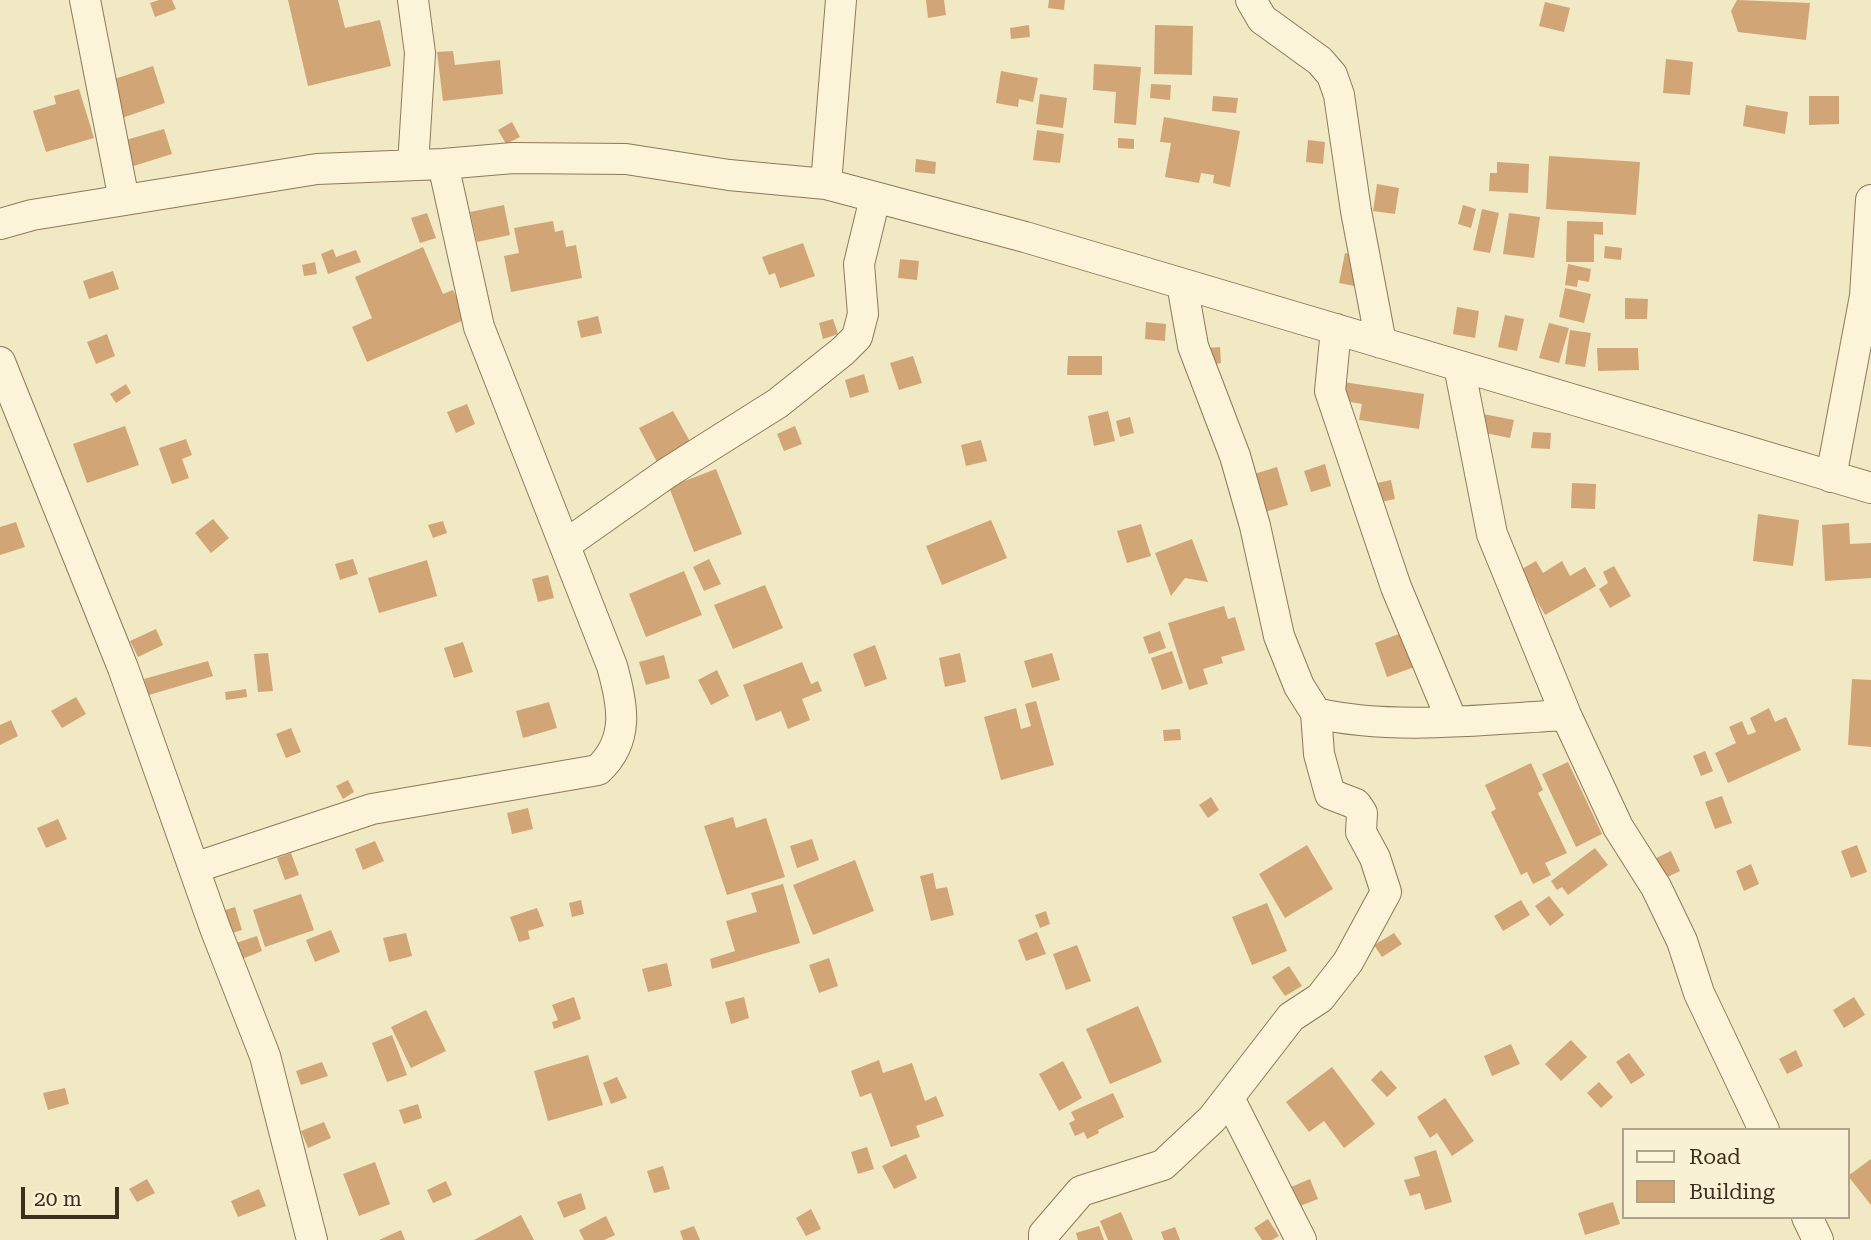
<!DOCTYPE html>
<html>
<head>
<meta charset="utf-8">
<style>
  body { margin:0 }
  #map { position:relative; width:1871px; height:1240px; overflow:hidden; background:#f1e8c4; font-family:"Roboto Serif",serif }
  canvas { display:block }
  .legend { position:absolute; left:1622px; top:1128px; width:228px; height:91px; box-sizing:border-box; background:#f8f1d4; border:2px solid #ada38b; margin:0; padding:9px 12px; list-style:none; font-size:21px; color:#3c2f1e }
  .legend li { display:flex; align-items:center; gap:14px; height:35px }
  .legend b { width:35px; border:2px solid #ada38b }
  .scale { position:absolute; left:21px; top:1187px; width:98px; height:32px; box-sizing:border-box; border:4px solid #3c2f1e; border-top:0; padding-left:9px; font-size:21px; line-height:24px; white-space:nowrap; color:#3c2f1e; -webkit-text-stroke:5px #f8f1d4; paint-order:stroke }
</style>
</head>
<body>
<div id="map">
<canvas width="1871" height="1240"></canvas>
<ul class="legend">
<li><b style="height:9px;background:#fbf4d8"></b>Road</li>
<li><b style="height:19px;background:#d2a577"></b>Building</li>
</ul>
<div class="scale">20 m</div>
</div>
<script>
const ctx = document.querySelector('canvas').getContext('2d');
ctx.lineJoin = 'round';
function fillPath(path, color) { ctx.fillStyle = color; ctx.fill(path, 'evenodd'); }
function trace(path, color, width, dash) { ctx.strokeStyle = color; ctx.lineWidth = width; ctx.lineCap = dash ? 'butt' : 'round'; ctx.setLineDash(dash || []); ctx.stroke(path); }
const building = new Path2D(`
  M159 0H172L176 9 155 17 150 3Z
  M288 0H338L345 28 380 20 391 66 308 86Z
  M926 0H944L946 15 928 18Z
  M1049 0H1065L1064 10 1048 8Z
  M1737 0 1810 3 1806 40 1738 32 1731 11Z
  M1545 2 1570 8 1564 32 1539 26Z
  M1029 25 1030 37 1011 39 1010 28Z
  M1155 25 1193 26 1192 75 1154 74Z
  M453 51 455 65 500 60 503 94 443 101 437 52Z
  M1666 59 1693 62 1690 95 1663 93Z
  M1094 64 1141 67 1136 125 1114 123 1116 92 1093 90Z
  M153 66 165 103 122 118 109 81Z
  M1001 71 1038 78 1033 102 1019 99 1018 107 996 103Z
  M1151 84 1171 85 1170 100 1150 98Z
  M79 89 94 138 46 152 33 111 56 104 54 96Z
  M1040 94 1067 98 1063 128 1036 124Z
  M1213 96 1238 98 1236 113 1212 111Z
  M1809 96H1839V124L1809 125Z
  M1746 105 1788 112 1785 134 1743 126Z
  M1164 117 1240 131 1230 187 1213 183 1214 175 1201 173 1199 183 1165 177 1171 143 1160 142Z
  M512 122 520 137 506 144 498 130Z
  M164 129 172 154 127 168 119 142Z
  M1037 130 1064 134 1060 163 1033 160Z
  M1118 138 1134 139V149L1118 148Z
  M1308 140 1325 142 1323 164 1306 162Z
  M1549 156 1640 162 1636 215 1546 209Z
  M916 159 936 162 935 174 915 172Z
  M1497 162 1529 164 1528 193 1489 191 1490 173H1497Z
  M1377 184 1399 188 1395 214 1373 211Z
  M504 205 510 235 477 242 470 212Z
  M1463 205 1476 209 1471 228 1458 224Z
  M1482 209 1499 213 1490 253 1473 250Z
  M427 213 436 238 420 243 411 218Z
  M1509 213 1540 217 1534 258 1503 254Z
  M553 221 555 232 563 230 566 247 576 245 582 278 511 292 504 256 519 253 514 228Z
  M1567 221 1603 222V235L1594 234V262H1566Z
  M803 243 815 276 780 288 775 273 769 275 762 257Z
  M1605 246 1622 248 1621 260 1604 258Z
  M423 247 443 294 453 290 466 319 367 362 352 327 372 318 355 277Z
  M333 249 336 257 356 250 361 262 328 274 321 254Z
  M1345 253 1360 256 1354 286 1339 283Z
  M900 259 919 261 917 280 898 278Z
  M315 262 317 274 304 276 302 265Z
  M1568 264 1591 269 1589 282 1578 280 1577 287 1565 285Z
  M113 271 119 289 89 299 83 281Z
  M1565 288 1591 294 1584 323 1559 317Z
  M1625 298 1648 299 1647 319H1625Z
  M1457 307 1479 311 1475 338 1453 334Z
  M1505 315 1524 319 1517 351 1498 347Z
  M598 316 602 333 581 338 577 321Z
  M833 319 838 334 823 339 819 323Z
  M1146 322 1166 324 1165 341 1145 339Z
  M1549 323 1569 328 1559 363 1539 358Z
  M1570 330 1591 333 1585 367 1565 364Z
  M107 334 115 356 96 364 87 342Z
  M1220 347 1221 363 1210 365 1208 348Z
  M1597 348H1638L1639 370 1598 371Z
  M913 356 922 383 899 390 890 363Z
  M1068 356H1102V375H1067Z
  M864 374 869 392 850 398 845 380Z
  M1343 382 1424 394 1419 429 1359 420 1362 404 1340 400Z
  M126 384 131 393 116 403 110 394Z
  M467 404 475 424 456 433 447 412Z
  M673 411 693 447 658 464 639 428Z
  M1108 411 1115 441 1094 446 1088 416Z
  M1483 414 1514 420 1510 438 1480 432Z
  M1130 417 1134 433 1120 437 1116 421Z
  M125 426 139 465 87 483 73 444Z
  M795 426 802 444 784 451 777 434Z
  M1533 432 1551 433 1550 449 1531 448Z
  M186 439 192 455 182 459 189 478 172 484 159 448Z
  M981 440 987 461 966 466 961 445Z
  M1325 464 1331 486 1311 492 1304 471Z
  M1277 467 1288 505 1265 512 1254 474Z
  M716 469 742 534 694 552 669 487Z
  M1391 480 1395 499 1372 504 1368 485Z
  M1572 483 1596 484 1595 509 1571 508Z
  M1758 514 1799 520 1793 566 1753 561Z
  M213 519 229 538 211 553 195 533Z
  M991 520 1007 558 942 585 926 546Z
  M443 521 447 533 433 538 428 525Z
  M16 522 25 547 0 555V527Z
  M1849 523 1850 544 1871 543V578L1825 581 1822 525Z
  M1141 524 1151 556 1127 563 1117 531Z
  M1192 539 1208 582 1185 578 1171 596 1155 553Z
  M353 559 358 574 340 580 335 564Z
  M709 559 721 584 704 591 693 567Z
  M427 560 437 596 379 613 368 578Z
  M1536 561 1543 573 1562 561 1570 576 1585 567 1596 586 1545 615 1520 570Z
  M1614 566 1631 596 1610 608 1599 589 1608 583 1603 572Z
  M684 571 702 615 646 637 629 594Z
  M548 575 554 598 538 602 532 579Z
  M765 585 783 628 733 649 714 605Z
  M1224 606 1228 619 1235 617 1245 650 1221 657 1223 663 1203 669 1208 684 1189 690 1168 623Z
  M156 629 163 645 138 657 130 641Z
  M1160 631 1166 648 1149 654 1143 637Z
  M1404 632 1417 666 1387 677 1375 643Z
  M463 642 473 672 454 678 444 648Z
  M875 645 887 679 865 687 853 654Z
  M1172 651 1183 683 1162 690 1151 658Z
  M268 653 273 691 258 692 254 654Z
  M960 653 966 682 945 687 939 658Z
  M1052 653 1060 680 1032 688 1024 661Z
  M664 655 670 678 646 685 639 662Z
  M208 661 213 676 149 695 144 679Z
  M802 662 811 684 818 681 822 691 802 699 810 720 788 729 781 711 756 721 743 685Z
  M717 670 729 696 711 705 698 680Z
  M1852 679 1871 680V747L1848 745Z
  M246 689 247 697 226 700 225 692Z
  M76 697 86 714 62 728 51 711Z
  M1036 701 1054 765 1001 780 984 717 1016 708 1021 729 1031 726 1025 704Z
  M549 702 557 728 523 738 516 711Z
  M1769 708 1775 722 1786 717 1801 750 1728 783 1715 753 1736 743 1729 727 1742 721 1748 735 1756 732 1750 718Z
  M11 720 18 736 0 745V725Z
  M291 728 301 752 286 758 276 734Z
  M1180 729 1181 740 1164 741 1163 730Z
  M1705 751 1713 771 1701 776 1693 756Z
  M1568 762 1602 834 1576 847 1542 774Z
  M1531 763 1543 790 1538 793 1567 853 1545 863 1551 875 1533 884 1527 872 1521 875 1491 812 1496 809 1485 785Z
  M348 780 354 792 343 799 336 786Z
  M1722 796 1732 823 1715 829 1705 802Z
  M1211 797 1219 810 1208 818 1199 805Z
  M528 808 533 829 512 834 507 813Z
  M733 817 736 828 766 818 785 877 727 895 704 826Z
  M58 819 67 839 46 848 37 828Z
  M812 839 819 860 797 868 790 846Z
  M375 841 384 861 363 870 355 849Z
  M1307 845 1333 889 1285 918 1259 874Z
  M1857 845 1867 872 1851 878 1841 851Z
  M1595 848 1608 865 1568 895 1562 887 1557 890 1551 881Z
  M1671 851 1680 871 1661 880 1652 860Z
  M291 853 299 875 285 880 277 858Z
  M855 860 874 911 813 935 793 885Z
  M1751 864 1759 884 1744 891 1736 871Z
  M933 873 936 889 947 887 954 915 931 921 920 876Z
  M783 884 800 943 712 969 710 959 735 951 726 921 757 912 751 893Z
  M301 894 314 930 265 947 253 910Z
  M1549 896 1564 915 1550 926 1535 906Z
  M581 900 584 914 572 917 569 903Z
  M1521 900 1530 915 1503 931 1494 916Z
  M1267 903 1287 951 1252 965 1232 917Z
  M235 907 242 930 226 935 219 912Z
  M537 908 544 926 528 931 530 939 519 942 510 917Z
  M1046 911 1050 924 1040 928 1035 915Z
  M331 930 340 952 315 962 306 940Z
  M1037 932 1046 954 1026 961 1018 940Z
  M406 933 412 956 389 962 383 938Z
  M1394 933 1402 944 1382 957 1374 945Z
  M257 936 262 951 242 959 236 943Z
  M1077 945 1091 981 1066 990 1053 954Z
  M829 958 838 986 819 993 809 965Z
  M667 963 672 986 648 992 642 969Z
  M1289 966 1302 986 1285 996 1272 977Z
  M574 997 581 1019 554 1029 552 1022 558 1020 552 1005Z
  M744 997 749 1018 731 1024 725 1002Z
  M1854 997 1865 1015 1844 1028 1833 1010Z
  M1138 1006 1162 1062 1110 1084 1086 1029Z
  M426 1010 446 1051 411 1068 391 1027Z
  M392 1035 407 1075 387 1082 372 1043Z
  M1571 1040 1587 1057 1561 1081 1545 1064Z
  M1511 1044 1520 1064 1492 1076 1484 1056Z
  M1796 1050 1803 1066 1787 1074 1779 1059Z
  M1629 1053 1645 1075 1631 1084 1616 1062Z
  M588 1055 603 1105 548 1121 534 1071Z
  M879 1060 883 1073 912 1063 925 1101 936 1096 944 1116 916 1126 920 1137 891 1147 871 1093 860 1097 851 1071Z
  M1063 1061 1082 1098 1059 1111 1039 1074Z
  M322 1062 328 1076 301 1085 296 1071Z
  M1332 1067 1375 1124 1344 1148 1324 1121 1309 1132 1286 1102Z
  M1381 1070 1397 1088 1387 1097 1371 1080Z
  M617 1077 627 1098 611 1104 603 1083Z
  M1599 1082 1613 1097 1601 1108 1587 1093Z
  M65 1088 69 1104 48 1110 43 1093Z
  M1113 1093 1124 1117 1098 1130 1099 1133 1087 1139 1084 1132 1075 1136 1069 1123 1075 1120 1071 1112Z
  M1445 1098 1474 1141 1452 1156 1437 1133 1430 1138 1417 1117Z
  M418 1104 422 1118 404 1124 399 1110Z
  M324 1122 331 1138 308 1148 301 1131Z
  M867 1147 874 1169 858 1174 851 1152Z
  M1436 1150 1452 1202 1425 1210 1420 1193 1410 1196 1404 1180 1420 1176 1414 1157Z
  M906 1154 917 1178 894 1189 882 1166Z
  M1871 1159V1205L1848 1176Z
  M375 1162 390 1204 359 1216 343 1174Z
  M663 1166 670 1189 654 1193 647 1171Z
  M147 1179 155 1193 137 1202 129 1189Z
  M1310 1179 1318 1199 1300 1206 1291 1187Z
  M446 1181 452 1195 433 1203 427 1190Z
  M259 1189 266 1206 238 1217 231 1201Z
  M581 1193 586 1209 564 1218 557 1202Z
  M1613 1202 1620 1224 1585 1235 1578 1213Z
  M811 1209 821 1229 806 1236 796 1218Z
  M1121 1212 1133 1240H1108L1100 1221Z
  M521 1215 534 1240H474Z
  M606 1216 615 1235 604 1240H584L579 1230Z
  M1268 1219 1279 1236 1272 1240H1262L1254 1228Z
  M694 1226 700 1240H683L680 1231Z
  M1099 1226 1104 1240H1078L1076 1233Z
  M1175 1227 1180 1240H1164L1161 1232Z
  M401 1230 405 1240H379Z`);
const street = new Path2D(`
  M85 0 124 200
  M1251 0 1262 19 1320 61 1332 75 1339 95 1356 211 1381 343
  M413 165 420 53 413 0
  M826 184 841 0
  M0 224 32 215 317 169 443 164 513 158 626 159 729 175 826 184 1025 237 1871 488
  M1336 329 1330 391 1396 587 1452 721
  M0 362 123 668 215 928 265 1056 312 1240
  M1459 366 1492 534 1566 715 1618 827 1656 887 1682 941 1699 993 1764 1130
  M1831 477 1865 296 1871 200
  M565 545 667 473 778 403 843 351 857 337 863 314 859 264 875 198
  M1316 713C1391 731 1489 719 1566 715
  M194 868 372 809 598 770C630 740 623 705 612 666L479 327 443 164
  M1229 1098 1301 1240
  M1807 1217 1818 1240
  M1044 1240V1234L1081 1191 1163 1165 1212 1119 1291 1017 1320 998 1348 962 1386 892 1375 858 1361 832 1362 813 1356 804 1330 794 1319 754 1316 713 1299 686 1279 636 1255 526 1235 456 1193 346 1182 284`);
fillPath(building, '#d2a577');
trace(street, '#8e7959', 32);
trace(street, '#fbf4d8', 30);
</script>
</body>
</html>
